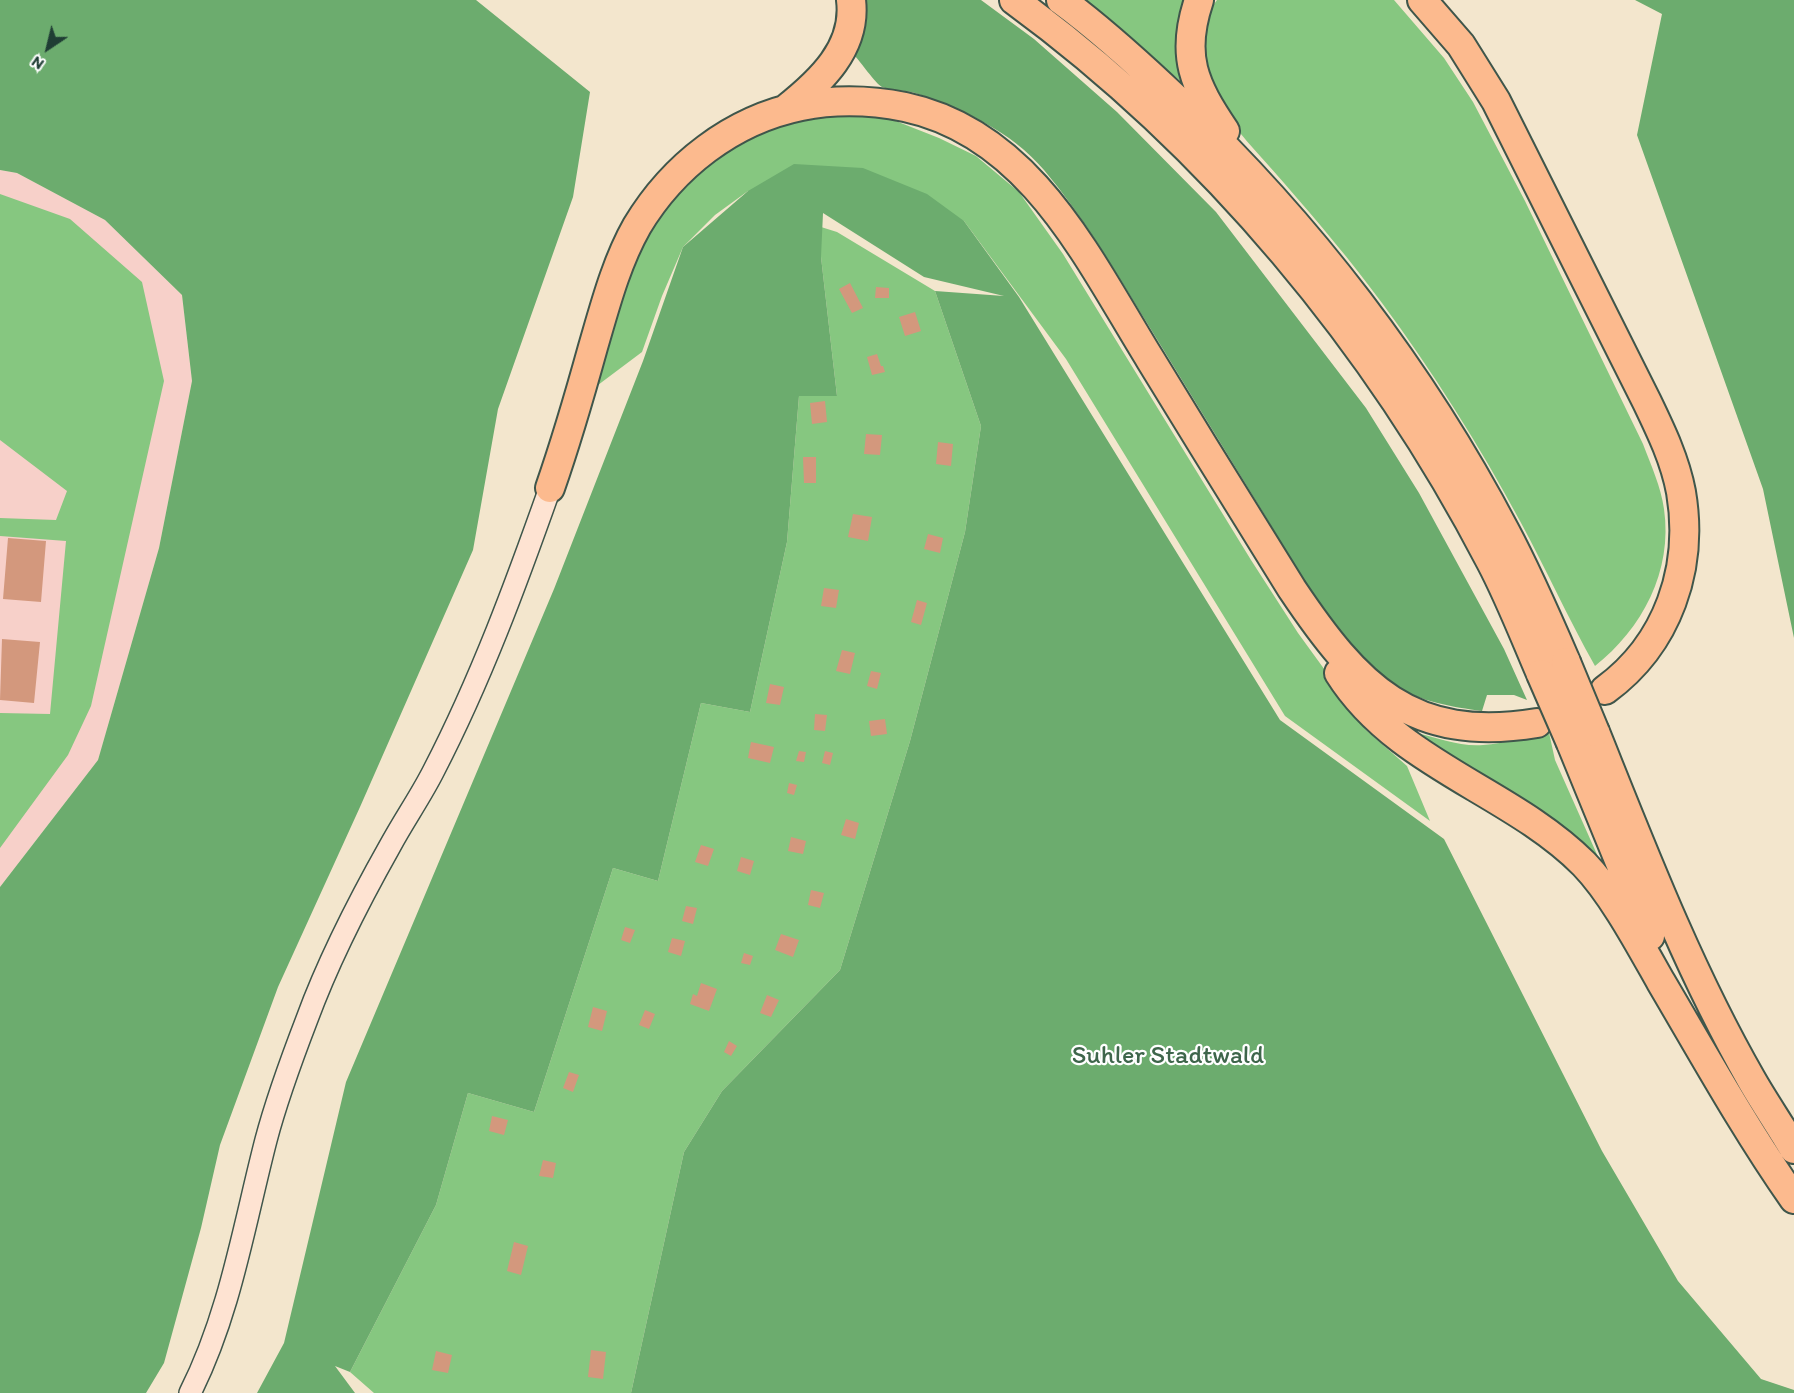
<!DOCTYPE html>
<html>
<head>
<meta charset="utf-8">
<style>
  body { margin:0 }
  #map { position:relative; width:1794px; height:1393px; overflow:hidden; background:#f3e6cd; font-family:Itim,sans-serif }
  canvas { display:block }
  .north { position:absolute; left:18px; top:18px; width:60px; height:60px; -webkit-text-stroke:4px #fff; paint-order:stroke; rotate:215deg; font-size:16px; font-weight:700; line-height:24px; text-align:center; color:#1f3d34 }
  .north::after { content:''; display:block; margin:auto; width:21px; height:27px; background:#1f3d34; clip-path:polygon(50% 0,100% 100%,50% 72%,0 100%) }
</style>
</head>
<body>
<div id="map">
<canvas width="1794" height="1393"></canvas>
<div class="north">N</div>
</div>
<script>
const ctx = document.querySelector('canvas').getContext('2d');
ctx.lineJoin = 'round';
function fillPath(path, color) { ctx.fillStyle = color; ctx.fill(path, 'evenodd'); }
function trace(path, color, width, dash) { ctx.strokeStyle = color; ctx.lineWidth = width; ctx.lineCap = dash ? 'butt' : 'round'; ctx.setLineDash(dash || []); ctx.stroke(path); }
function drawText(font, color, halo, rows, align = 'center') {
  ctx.font = font + ' Itim,sans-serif'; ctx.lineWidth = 4.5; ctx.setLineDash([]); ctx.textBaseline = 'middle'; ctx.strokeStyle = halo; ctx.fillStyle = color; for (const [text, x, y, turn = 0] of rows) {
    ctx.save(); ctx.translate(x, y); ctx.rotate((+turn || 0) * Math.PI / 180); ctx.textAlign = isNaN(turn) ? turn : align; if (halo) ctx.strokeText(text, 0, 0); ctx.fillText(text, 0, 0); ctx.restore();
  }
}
const built = new Path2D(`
  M0 170 17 173 105 220 182 295 192 381 159 548 98 760 0 887Z`);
const green = new Path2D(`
  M1086 0H1194L1192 91Z
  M1217 0H1394L1444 58 1473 102 1525 201 1643 444C1651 465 1661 487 1664 509 1673 571 1642 629 1595 666 1568 618 1546 569 1520 521 1479 445 1433 372 1382 303 1351 261 1318 222 1284 183 1260 155 1232 128 1214 95 1199 69 1198 24 1217 0Z
  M841 113 878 114 939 138 976 156 1019 192 1063 254 1251 560 1298 633 1343 695 1366 730 1407 766 1430 821 1285 716 1066 359 964 221 748 191 715 215 683 247 662 296 642 352 598 385 623 275 649 224 695 173 749 137 793 120Z
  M0 194 70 219 142 282 164 381 91 706 68 755 0 848V713L50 714 66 541 0 536V518L56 520 67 491 0 440Z
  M821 227 837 232 935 291 981 426 965 532 910 741 840 970 722 1091 684 1152 631 1393H374L350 1372 436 1205 468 1093 534 1112 613 868 658 881 701 703 750 712 787 542 799 396H837L821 257Z
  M1548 728 1555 760 1603 868 1431 748 1417 733C1437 738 1461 747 1483 745 1505 744 1527 735 1548 728Z`);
const forest = new Path2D(`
  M0 0H476L590 92 573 197 498 409 473 550 360 807 278 987 220 1145 201 1228 164 1363 146 1393H0V887L98 760 159 548 192 381 182 295 105 220 17 173 0 170Z
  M865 0H981L1034 39 1117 112 1216 212 1366 408 1419 493 1504 649 1527 700 1514 695H1487L1482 711C1453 707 1421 702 1396 686 1337 647 1300 573 1264 514 1225 450 1186 387 1147 323 1115 271 1084 217 1044 170 1011 131 962 109 915 93 905 90 892 91 882 87 875 83 861 62 854 55L862 38Z
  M1635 0H1794V638L1763 489 1637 135 1662 14Z
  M794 164 863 168 927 194 964 221 1019 297 1280 720 1444 839 1602 1151 1678 1281 1761 1379 1794 1390V1393H631L684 1152 722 1091 840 970 910 741 965 532 981 426 935 291 1004 296 924 277 823 213 821 257 837 396H799L787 542 750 712 701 703 658 881 613 868 534 1112 468 1093 436 1205 350 1372 335 1366 355 1393H257L284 1343 346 1082 554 589 643 361 683 247 748 191Z`);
const building = new Path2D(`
  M850 283 863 308 852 313 839 289Z
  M876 287 889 288V298H875Z
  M915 312 921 331 905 336 899 317Z
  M877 354 881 366H883L885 372 872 375 867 357Z
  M825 401 827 422 812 424 810 403Z
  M866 434 882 435 880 455 864 454Z
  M938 442 953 444 951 466 936 464Z
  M803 457H816V483H804Z
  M853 514 872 517 868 541 848 537Z
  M928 534 943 538 940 553 924 549Z
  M8 538 46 541 41 602 3 599Z
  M824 588 839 590 836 608 821 606Z
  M917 600 927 603 921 625 911 622Z
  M2 639 40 642 34 703 0 700Z
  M842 650 855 653 850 674 836 671Z
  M871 671 881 673 877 689 867 686Z
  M770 684 784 687 780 705 766 703Z
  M815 714 827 715 825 731 814 730Z
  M885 719 887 734 871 736 869 721Z
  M751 742 774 747 770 763 748 758Z
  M799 751 806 752 804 762 796 761Z
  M825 751 833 753 830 765 822 763Z
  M789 783 797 785 794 795 787 793Z
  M846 819 859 823 855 839 841 835Z
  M791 837 806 841 803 854 788 851Z
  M701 845 714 849 708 866 695 862Z
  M741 857 754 861 750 875 737 871Z
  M811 890 824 893 820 908 808 905Z
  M686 906 697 908 693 924 682 921Z
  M625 927 635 930 630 943 621 940Z
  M781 934 799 940 793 957 775 950Z
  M672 938 685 941 681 956 668 952Z
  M744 953 753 956 750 965 741 963Z
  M701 983 717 989 709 1011 690 1004 693 994 697 996Z
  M767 995 779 1000 771 1017 760 1013Z
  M593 1007 607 1011 602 1031 588 1027Z
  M645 1010 655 1014 649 1029 639 1025Z
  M729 1041 737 1046 731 1056 724 1052Z
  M569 1072 579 1075 573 1092 563 1088Z
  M492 1116 508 1120 504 1135 489 1131Z
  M543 1160 556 1163 553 1178 539 1176Z
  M514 1242 528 1246 521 1275 507 1271Z
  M591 1350 606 1352 603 1379 588 1377Z
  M436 1351 452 1355 448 1373 432 1370Z`);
const secondary = new Path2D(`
  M190 1393C230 1314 244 1225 266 1140 277 1098 292 1058 307 1019 329 959 359 901 390 846 404 820 421 796 434 770 481 679 516 584 550 488`);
const motorway = new Path2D(`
  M1014 0C1212 145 1378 344 1491 562 1510 598 1525 637 1541 674
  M1061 0C1102 30 1140 65 1177 100 1308 224 1421 371 1505 531 1528 574 1547 618 1566 662
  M1199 0C1180 56 1194 85 1225 131
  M1422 0 1461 45 1496 101 1647 402C1661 431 1675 460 1681 492 1694 568 1668 644 1605 690
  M786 109C820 82 857 48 851 0
  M550 488C566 442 580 394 593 347 605 306 616 263 637 226 673 166 732 120 801 106 836 99 870 100 905 107 1031 134 1088 259 1150 359 1197 436 1244 512 1292 589 1357 686 1411 744 1537 723
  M1339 673C1397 765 1510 790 1584 864 1613 894 1640 945 1661 982 1704 1055 1745 1129 1794 1199
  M1595 732C1642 849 1688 969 1751 1079 1764 1102 1780 1125 1794 1149
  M1571 743 1650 936`);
const motorwayBridge = new Path2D(`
  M1566 662 1595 732
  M1541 674 1571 743`);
const parkNames = [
  ["Suhler Stadtwald",1168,1056]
];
fillPath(built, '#f7d0c9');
fillPath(green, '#86c780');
fillPath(forest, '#6cac6e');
fillPath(building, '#d3987d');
trace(secondary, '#3f564b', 24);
trace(motorway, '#3f564b', 32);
trace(secondary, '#fee3d2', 21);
trace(motorway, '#fcba8e', 28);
trace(motorwayBridge, '#3f564b', 32, []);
trace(motorwayBridge, '#fcba8e', 28);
drawText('26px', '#3e664b', '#fff', parkNames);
</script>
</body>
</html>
